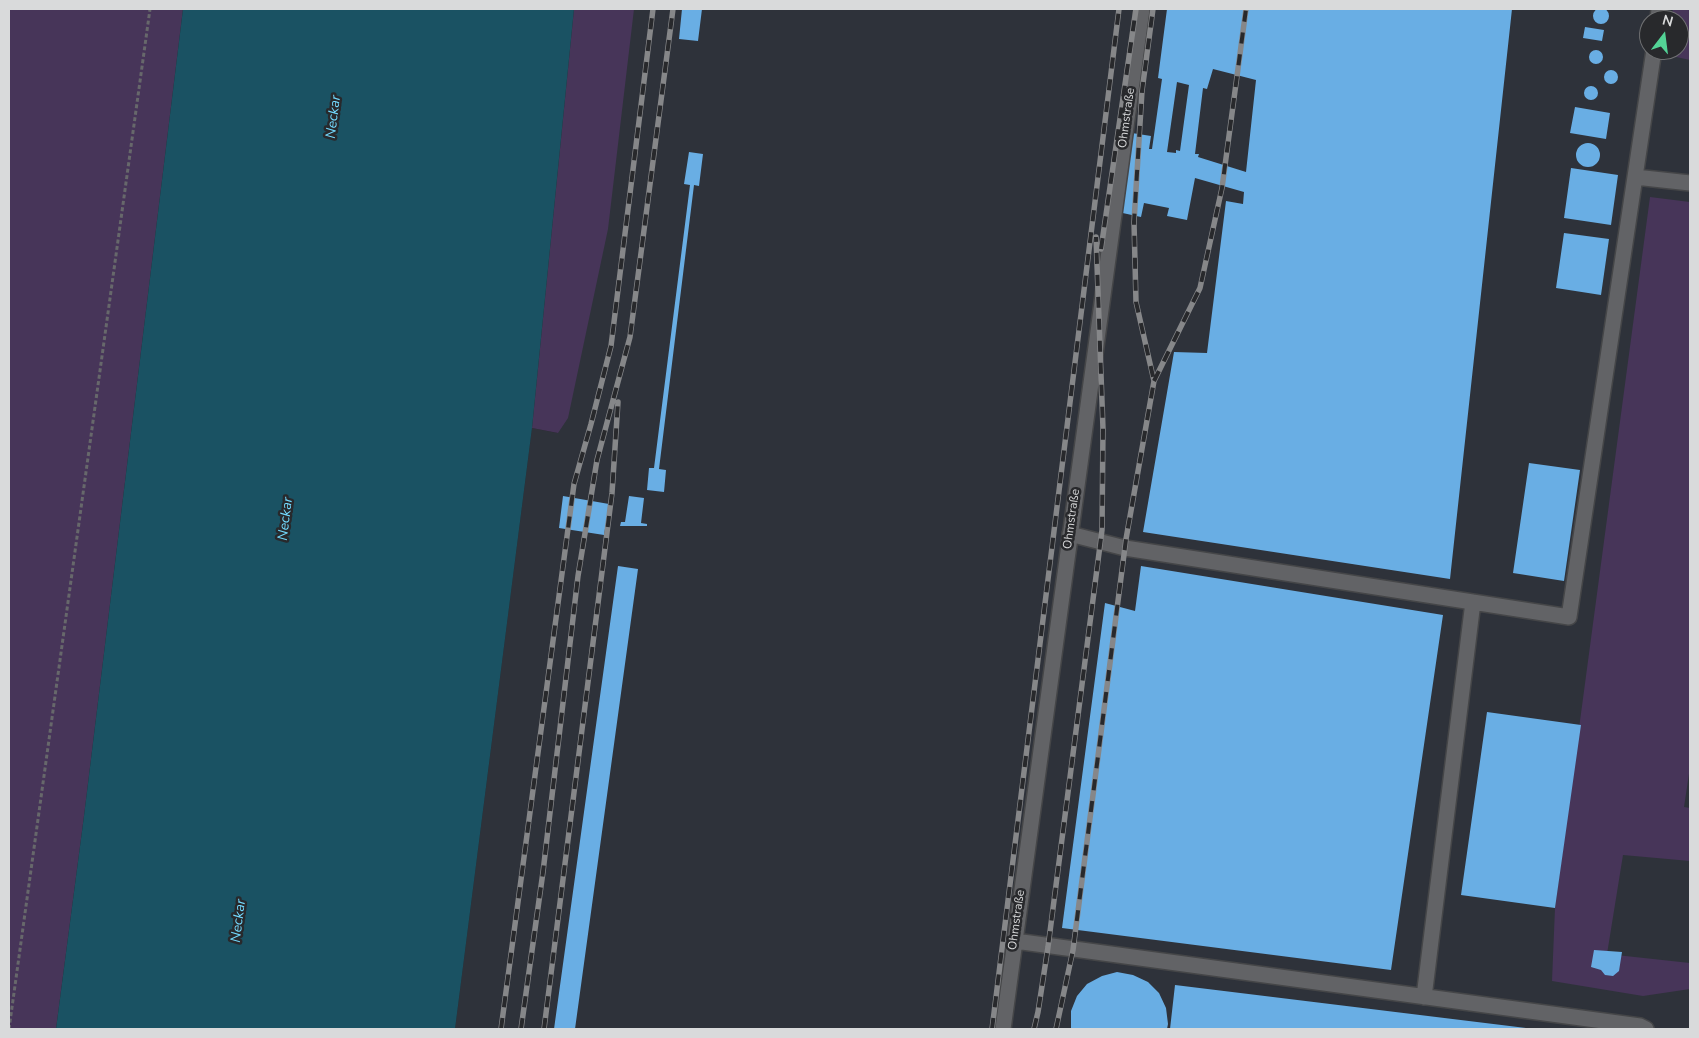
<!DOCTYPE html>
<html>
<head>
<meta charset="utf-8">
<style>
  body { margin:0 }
  #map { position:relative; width:1699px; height:1038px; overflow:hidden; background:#28292c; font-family:"Nunito Sans",sans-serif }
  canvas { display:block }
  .frame { position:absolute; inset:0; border:10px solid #d9dadb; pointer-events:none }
  .north { position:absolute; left:1639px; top:10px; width:50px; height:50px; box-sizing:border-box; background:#28292c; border:1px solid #6f7072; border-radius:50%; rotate:15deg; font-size:14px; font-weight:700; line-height:20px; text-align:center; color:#d9dadb }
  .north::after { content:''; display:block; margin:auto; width:18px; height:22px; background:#53d396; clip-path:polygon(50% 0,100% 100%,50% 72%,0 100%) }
</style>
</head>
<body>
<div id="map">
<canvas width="1699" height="1038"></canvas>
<div class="frame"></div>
<div class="north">N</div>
</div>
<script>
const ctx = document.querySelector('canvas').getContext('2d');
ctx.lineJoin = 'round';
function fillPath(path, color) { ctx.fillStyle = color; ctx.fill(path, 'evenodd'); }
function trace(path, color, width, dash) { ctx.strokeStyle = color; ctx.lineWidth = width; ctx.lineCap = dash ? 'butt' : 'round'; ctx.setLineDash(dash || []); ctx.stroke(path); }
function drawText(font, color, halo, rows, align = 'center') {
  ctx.font = font + ' "Nunito Sans",sans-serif'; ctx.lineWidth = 5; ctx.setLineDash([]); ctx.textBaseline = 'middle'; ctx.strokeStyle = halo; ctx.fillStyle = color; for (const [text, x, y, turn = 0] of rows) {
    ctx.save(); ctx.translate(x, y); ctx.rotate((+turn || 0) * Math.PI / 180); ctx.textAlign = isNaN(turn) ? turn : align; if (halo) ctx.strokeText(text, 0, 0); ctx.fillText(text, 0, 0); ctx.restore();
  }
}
const built = new Path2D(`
  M632 9H1690V1029H455L532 428 557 433ZM1649 20H1679V50H1649Z`);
const green = new Path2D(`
  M9 9H183L84 816 56 1029H9Z
  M574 9H634L608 229 568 418 558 433 532 428Z
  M1673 9H1690V60L1667 55 1668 50H1679V20H1671Z
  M1650 197 1690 202V767L1684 807 1690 808V861L1623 855 1607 954 1690 963V989L1643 996 1552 981 1555 908Z`);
const water = new Path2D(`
  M183 9H574L532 428 455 1029H56L84 816Z`);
const building = new Path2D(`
  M1593 16a8 8 0 1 1 16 0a8 8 0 1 1-16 0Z
  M682 9H702L698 41 679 39Z
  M1167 9H1512L1450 579 1143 532 1174 352 1207 353 1226 201 1243 204 1244 192 1195 178 1187 220 1167 216 1169 208 1144 203 1141 217 1118 212 1132 133 1151 136 1149 149H1152L1162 79 1158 78ZM1213 69 1256 80 1246 172 1198 157 1199 154H1195L1203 88 1207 89ZM1177 82 1189 85 1180 151 1176 150V153L1167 152Z
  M1585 27 1604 30 1602 41 1583 38Z
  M1589 57a7 7 0 1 1 14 0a7 7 0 1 1-14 0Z
  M1604 77a7 7 0 1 1 14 0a7 7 0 1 1-14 0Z
  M1584 93a7 7 0 1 1 14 0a7 7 0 1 1-14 0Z
  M1575 107 1610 113 1606 139 1570 133Z
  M1576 155a12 12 0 1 1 24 0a12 12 0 1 1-24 0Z
  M689 152 703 154 699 186 694 185 659 469 666 470 664 492 647 490 649 468H654L690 185 684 184Z
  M1571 168 1618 175 1611 225 1564 218Z
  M1564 233 1609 239 1601 295 1556 288Z
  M1529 463 1580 470 1564 581 1513 573Z
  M563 496 609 504 604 535 559 528Z
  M629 496 644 498 641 523 647 524V526H620L621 522H625Z
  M618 566 638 569 575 1029H554Z
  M1141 566 1443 615 1391 970 1062 928 1105 603 1135 611Z
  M1487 712 1581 725 1555 908 1461 895Z
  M1594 950 1622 952 1619 971 1613 976 1605 975 1601 970 1591 967Z
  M1117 972 1133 975 1148 982 1159 993 1166 1008 1168 1024 1167 1029H1071V1011L1077 996 1087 984 1102 976Z
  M1175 985 1526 1028V1029H1170Z`);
const path = new Path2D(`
  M9 1029 150 9`);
const minor = new Path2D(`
  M1658 20 1659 9
  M1635 177 1690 183
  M1070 534 1125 548 1569 617 1654 50
  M1015 941 1640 1026 1646 1029
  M1424 997 1473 602
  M1003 1029 1142 9`);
const rail = new Path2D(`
  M1101 249 1136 9
  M1154 381 1200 288 1222 188 1246 9
  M501 1029 574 484 591 424 611 346 653 9
  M521 1029 543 872 578 576 597 460 630 337 673 9
  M544 1029 612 493 618 402
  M992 1029 1119 9
  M1034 1029 1038 1012 1048 947 1102 530 1103 429 1096 237
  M1056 1029 1073 950 1126 539 1154 381 1136 302 1134 222 1142 91 1153 9`);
const streetNames = [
  ["Ohmstraße",1127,118,-82],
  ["Ohmstraße",1072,519,-82],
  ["Ohmstraße",1017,920,-82]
];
const waterNames = [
  ["Neckar",334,117,-83],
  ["Neckar",286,519,-83],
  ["Neckar",239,921,-83]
];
fillPath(built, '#2e323a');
fillPath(green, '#473559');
fillPath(water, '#1a5263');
fillPath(building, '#69aee4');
trace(minor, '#454648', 18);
trace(path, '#67686b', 3, [4, 2.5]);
trace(minor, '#626366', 15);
trace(rail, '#868789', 5.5);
trace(rail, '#28292c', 4, [11]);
drawText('12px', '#d9dadb', '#28292c', streetNames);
drawText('italic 14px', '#73dbff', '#28292c', waterNames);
</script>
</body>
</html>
